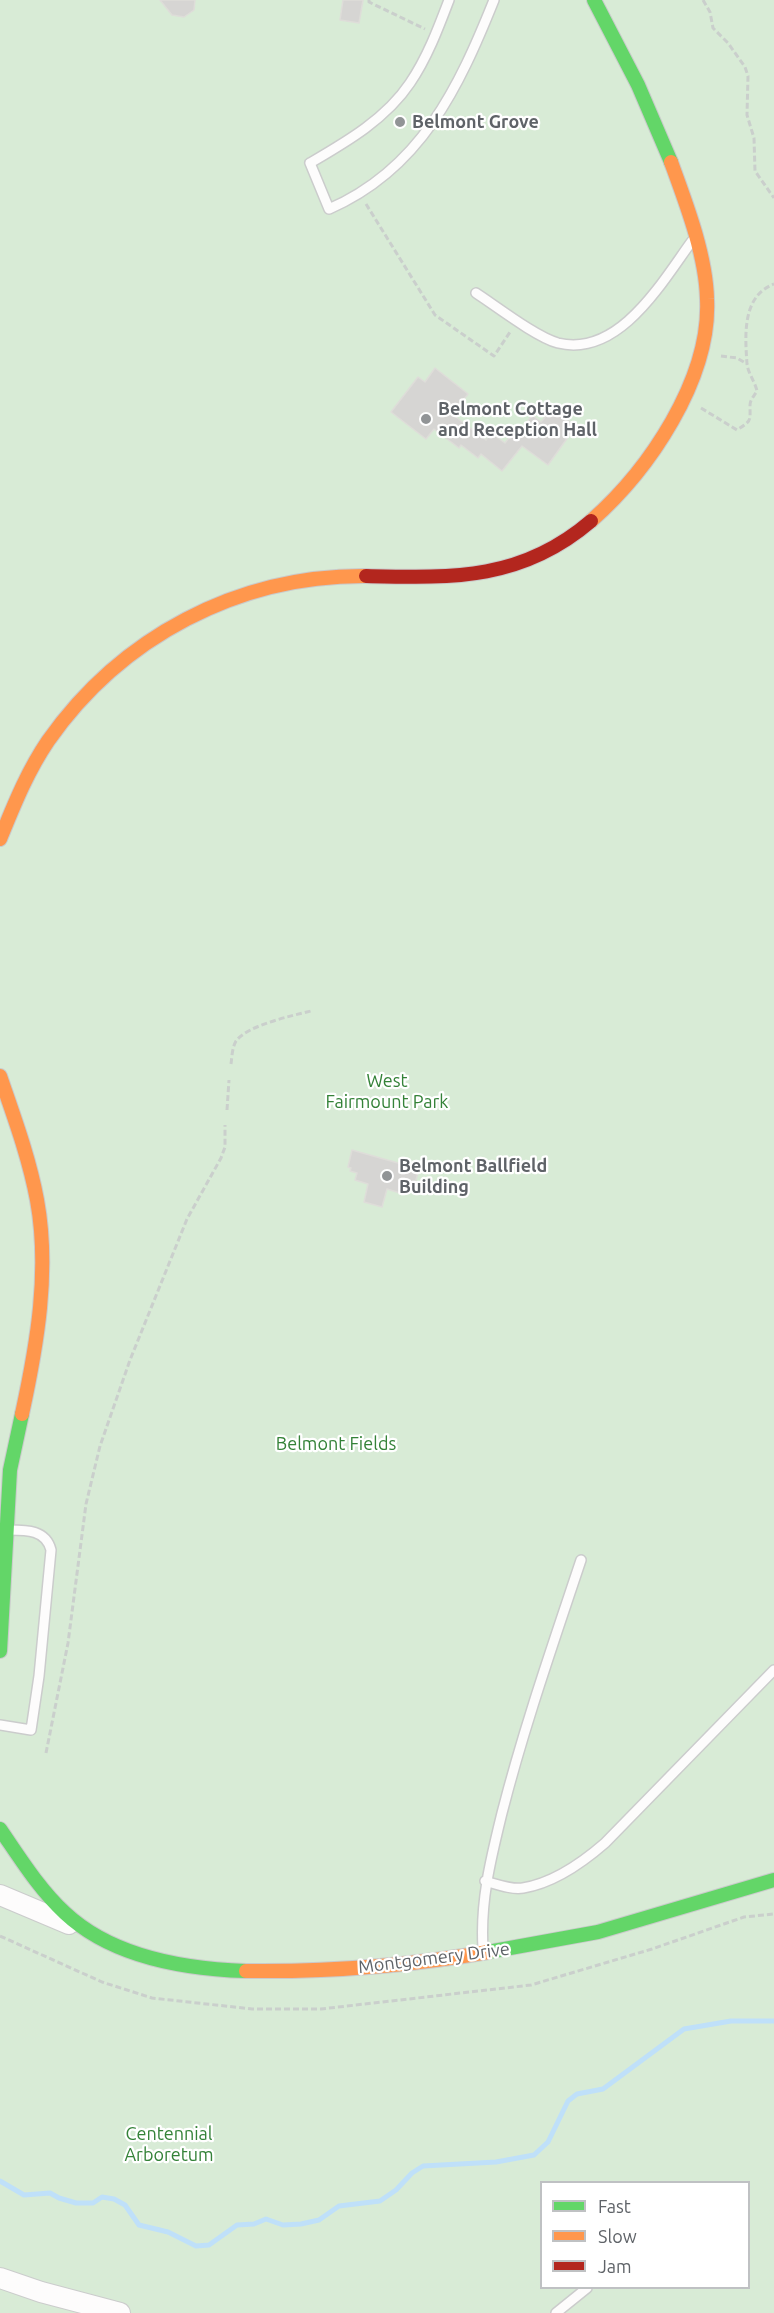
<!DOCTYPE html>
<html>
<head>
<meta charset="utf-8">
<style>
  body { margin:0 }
  #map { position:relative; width:774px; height:2313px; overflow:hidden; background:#efeeea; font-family:Ubuntu,sans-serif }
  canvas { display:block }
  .legend { position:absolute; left:540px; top:2181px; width:210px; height:108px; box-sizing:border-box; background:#fff; border:2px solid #bfc1c3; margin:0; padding:8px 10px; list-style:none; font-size:18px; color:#5f6368 }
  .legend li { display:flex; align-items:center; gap:12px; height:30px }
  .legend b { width:30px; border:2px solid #bfc1c3 }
</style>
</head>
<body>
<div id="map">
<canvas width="774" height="2313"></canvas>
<ul class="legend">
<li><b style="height:8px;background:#63d668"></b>Fast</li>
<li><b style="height:8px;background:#ff974d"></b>Slow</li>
<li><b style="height:8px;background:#b3261e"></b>Jam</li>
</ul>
</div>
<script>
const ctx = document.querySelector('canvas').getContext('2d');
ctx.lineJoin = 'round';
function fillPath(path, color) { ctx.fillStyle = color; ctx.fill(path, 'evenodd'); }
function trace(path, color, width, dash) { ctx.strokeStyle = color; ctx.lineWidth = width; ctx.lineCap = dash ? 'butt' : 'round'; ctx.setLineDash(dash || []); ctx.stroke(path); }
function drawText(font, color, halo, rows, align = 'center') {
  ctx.font = font + ' Ubuntu,sans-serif'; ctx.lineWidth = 4.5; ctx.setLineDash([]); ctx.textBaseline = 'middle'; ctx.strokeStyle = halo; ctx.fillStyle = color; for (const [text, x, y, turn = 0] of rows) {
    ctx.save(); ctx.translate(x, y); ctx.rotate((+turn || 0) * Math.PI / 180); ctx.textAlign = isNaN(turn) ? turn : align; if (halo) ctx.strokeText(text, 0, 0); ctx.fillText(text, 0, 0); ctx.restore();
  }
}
const green = new Path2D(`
  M0 0H774V2313H0ZM542 2182H748V2288H542Z`);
const stream = new Path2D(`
  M0 2181 24 2195 50 2193 59 2198 76 2203H93L102 2197 114 2199 125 2205 139 2225 168 2232 196 2246 209 2245 237 2225 254 2224 266 2219 283 2225 301 2224 319 2220 339 2206 380 2201 396 2190 412 2173 423 2166 496 2162 534 2155 548 2142 568 2101 577 2094 603 2089 684 2029 731 2021H774`);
const building = new Path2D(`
  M160 0H195L194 10 184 17 172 15Z
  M343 0H363L359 23 340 20Z
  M435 368 468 394 452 414 486 440 491 433 505 443 516 429 520 432 532 415 541 422 552 409 576 426 548 465 522 446 502 471 481 454 478 458 461 445 459 448 434 429 426 439 391 412 418 377 425 382Z
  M352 1150 419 1169 414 1187 402 1186 400 1193 387 1189 382 1207 364 1202 368 1184 355 1180 357 1173 350 1171 351 1168 348 1167Z`);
const path = new Path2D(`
  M369 0V2L425 29
  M703 0 710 12 713 28 728 43 745 67 748 76 747 115 754 138 755 171 774 198
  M366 204 435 315 494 356 510 332
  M721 356 737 358 747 364
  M701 408 737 430C752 420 750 422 750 405 750 400 754 396 757 391 755 382 748 373 747 364 745 335 742 296 774 284
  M231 1064C232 1057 232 1048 236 1041 248 1025 291 1016 311 1011
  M227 1110 229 1080
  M46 1753 68 1643 86 1504 100 1446 130 1360 187 1219 221 1158 225 1147V1125
  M0 1936 102 1982 152 1998 252 2009H321L531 1985 652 1949 744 1917 774 1914`);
const lane = new Path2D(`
  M449 0C438 29 427 58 410 83 386 119 346 142 310 163L329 209C421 169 459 87 494 0
  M476 293C496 306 536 337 558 343 619 358 662 282 692 241
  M0 1725 31 1730 39 1676 51 1550C46 1530 27 1530 9 1530
  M485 1881C496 1884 512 1890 523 1888 554 1883 582 1863 605 1843L774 1670
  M483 1948C480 1901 491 1858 502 1813 524 1727 553 1644 581 1560
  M556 2313 587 2288`);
const street = new Path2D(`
  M0 1895 69 1924
  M0 2278 41 2292 120 2313`);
const fast = new Path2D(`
  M594 0 638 85 671 162
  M0 1651 10 1470 22 1414
  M0 1829C20 1858 39 1889 65 1913 112 1957 184 1969 246 1971
  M488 1952 598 1932 774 1880`);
const slow = new Path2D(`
  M591 521C649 470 711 379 707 299 706 255 686 203 671 162
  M0 839C14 805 27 772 48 741 121 637 238 575 366 576
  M0 1076C14 1117 29 1157 37 1200 50 1271 37 1345 22 1414
  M246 1971C328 1972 408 1966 488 1952`);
const jam = new Path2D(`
  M366 576C451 578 521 581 591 521`);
const markers = [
  [400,122,6,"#919496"],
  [426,419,6,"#919496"],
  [387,1176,6,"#919496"]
];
const poiNames = [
  ["Belmont Grove",412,122],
  ["Belmont Cottage",438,409],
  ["and Reception Hall",438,430],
  ["Belmont Ballfield",399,1166],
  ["Building",399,1187]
];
const parkNames = [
  ["West",387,1081],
  ["Fairmount Park",387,1102],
  ["Belmont Fields",336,1444],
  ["Centennial",169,2134],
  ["Arboretum",169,2155]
];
const streetNames = [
  ["Montgomery Drive",434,1958,-7]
];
fillPath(green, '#d8ebd6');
trace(stream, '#bfe0f9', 5);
fillPath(building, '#d6d5d3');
trace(building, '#deddd9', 1.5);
trace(lane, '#cbcccc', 12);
trace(street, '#cbcccc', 22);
trace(fast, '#cacacb', 16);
trace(slow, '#cacacb', 16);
trace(jam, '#cacacb', 16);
trace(path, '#cacfcc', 3, [6, 3]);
trace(lane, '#fdfcfc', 9);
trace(street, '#fdfcfc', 20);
trace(fast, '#63d668', 14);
trace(slow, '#ff974d', 14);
trace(jam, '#b3261e', 14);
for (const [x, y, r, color] of markers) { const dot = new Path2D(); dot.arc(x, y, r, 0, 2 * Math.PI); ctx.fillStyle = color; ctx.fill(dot); trace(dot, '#fff', 2); }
drawText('bold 18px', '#5f6368', '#fff', poiNames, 'left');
drawText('18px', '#348238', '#fff', parkNames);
drawText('18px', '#5f6368', '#fff', streetNames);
</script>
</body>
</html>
